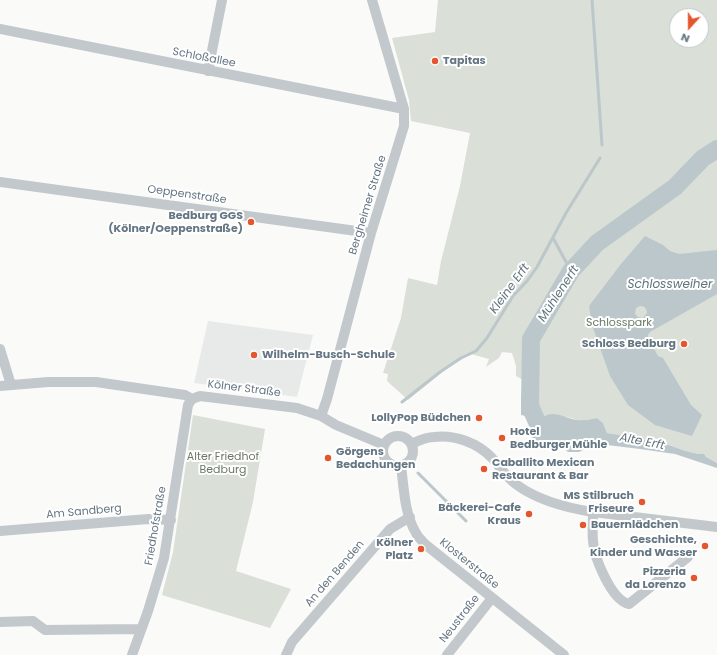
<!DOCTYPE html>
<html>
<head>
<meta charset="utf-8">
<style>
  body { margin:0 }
  #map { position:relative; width:717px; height:655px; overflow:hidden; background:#fafaf8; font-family:Poppins,sans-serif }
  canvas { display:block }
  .north { position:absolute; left:669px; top:8px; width:40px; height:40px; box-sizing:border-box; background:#fff; border:1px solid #c1c8cd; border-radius:50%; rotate:201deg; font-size:11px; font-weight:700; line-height:16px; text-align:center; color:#657683 }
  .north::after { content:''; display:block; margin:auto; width:14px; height:18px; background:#e4572e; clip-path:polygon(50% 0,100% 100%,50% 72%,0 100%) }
</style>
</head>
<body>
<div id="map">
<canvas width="717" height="655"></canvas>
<div class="north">N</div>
</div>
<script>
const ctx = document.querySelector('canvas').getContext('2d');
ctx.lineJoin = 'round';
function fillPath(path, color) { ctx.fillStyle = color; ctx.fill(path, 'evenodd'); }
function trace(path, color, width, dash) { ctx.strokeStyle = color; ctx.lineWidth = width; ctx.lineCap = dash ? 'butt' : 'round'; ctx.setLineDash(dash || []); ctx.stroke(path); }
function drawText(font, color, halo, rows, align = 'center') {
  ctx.font = font + ' Poppins,sans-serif'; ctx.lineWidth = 4; ctx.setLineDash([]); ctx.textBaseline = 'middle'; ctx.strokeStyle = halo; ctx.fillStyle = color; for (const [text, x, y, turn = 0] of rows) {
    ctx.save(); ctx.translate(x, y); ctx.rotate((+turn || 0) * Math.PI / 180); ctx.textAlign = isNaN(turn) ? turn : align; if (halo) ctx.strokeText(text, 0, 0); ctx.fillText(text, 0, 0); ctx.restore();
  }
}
const built = new Path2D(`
  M208 321 313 335 297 397 194 383Z`);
const green = new Path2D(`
  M438 0H717V463L706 457 703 454C688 454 675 446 661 443 643 439 625 437 607 433L603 423 597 418 581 421 567 417H543L539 415 535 412 533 407 532 393 529 382 523 380 516 376V366L512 353 502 352 499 358 486 367 489 359 471 354 451 365 408 400 387 381 388 374 383 373 401 318 408 278 437 285 441 261 460 186 470 133 411 121 409 100 392 38 435 32ZM677 16H701V40H677Z
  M193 415 265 429 253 502 236 571 291 589 270 628 162 595 173 552Z`);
const water = new Path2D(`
  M645 236 663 245 670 251 679 254 717 250V294L650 332 648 335V338L658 356 663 358 691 405 702 415 692 436 655 425 628 405 610 376 592 325 589 306 621 264ZM640 306C645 306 647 309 647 313L643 318 638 317 635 314 636 308Z
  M523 380 529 381C532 395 529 410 543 417 555 409 565 419 578 420 584 421 591 419 597 418L603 423 607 433C625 436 643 439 661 443 675 446 688 454 704 454L706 457 717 463V468L675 454 640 449 607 445 585 449 579 452H568L565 449C553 449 543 445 531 443L536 418 521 415V402Z`);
const stream = new Path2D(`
  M592 0 602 145
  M553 238 571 271
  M402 402 440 372 461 358 476 351 487 338 513 296 527 281 537 267 566 213 600 158
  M418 473 466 521`);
const river = new Path2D(`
  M556 427 538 424 530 406 531 339 571 271 597 243 675 187 703 158 717 149`);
const minor = new Path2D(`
  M0 29 404 109
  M208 71 222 0
  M0 182 371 233
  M0 349 11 385
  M0 386 48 382H96L185 395 192 399 200 396 297 408 321 416 336 425 384 445
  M321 416 327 399 371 233 404 126V109L372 0
  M383 451a15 15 0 1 1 30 0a15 15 0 1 1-30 0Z
  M411 444C418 441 426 437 434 437 454 434 478 443 492 458 500 467 507 478 517 485 539 501 567 508 593 512L717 527
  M401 466C404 487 404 513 416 533 418 537 422 541 426 545L564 655
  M593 512C593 522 592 532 593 541 594 557 611 600 629 604L688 557
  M0 531 148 519 171 520
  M0 622 33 621 45 630 141 629
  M132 655 148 611 164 558 188 405 192 399
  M286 655 292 642 390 529 410 517
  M447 655 492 598`);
const markers = [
  [435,61,4,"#e4572e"],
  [251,222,4,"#e4572e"],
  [684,344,4,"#e4572e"],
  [254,355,4,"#e4572e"],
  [479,418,4,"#e4572e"],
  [502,438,4,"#e4572e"],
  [328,458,4,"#e4572e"],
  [484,469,4,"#e4572e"],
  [642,502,4,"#e4572e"],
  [529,514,4,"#e4572e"],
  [583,525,4,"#e4572e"],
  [705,546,4,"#e4572e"],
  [421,549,4,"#e4572e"],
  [694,578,4,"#e4572e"]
];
const streetNames = [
  ["Schloßallee",204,58,11],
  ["Oeppenstraße",187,195,8],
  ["Bergheimer Straße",368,205,-73],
  ["Kölner Straße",244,389,7],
  ["Am Sandberg",84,512,-5],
  ["Friedhofstraße",156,526,-80],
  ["Klosterstraße",469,564,39],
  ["An den Benden",335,574,-49],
  ["Neustraße",460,619,-52]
];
const poiNames = [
  ["Tapitas",443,61,"left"],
  ["Bedburg GGS",243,216],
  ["(Kölner/Oeppenstraße)",243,229],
  ["Schloss Bedburg",676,344],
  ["Wilhelm-Busch-Schule",262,355,"left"],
  ["LollyPop Büdchen",471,418],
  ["Hotel",510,432,"left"],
  ["Bedburger Mühle",510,445,"left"],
  ["Görgens",336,452,"left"],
  ["Bedachungen",336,465,"left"],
  ["Caballito Mexican",492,463,"left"],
  ["Restaurant & Bar",492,476,"left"],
  ["MS Stilbruch",634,496],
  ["Friseure",634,509],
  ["Bäckerei-Cafe",521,508],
  ["Kraus",521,521],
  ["Bauernlädchen",591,525,"left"],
  ["Geschichte,",697,540],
  ["Kinder und Wasser",697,553],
  ["Kölner",413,543],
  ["Platz",413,556],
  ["Pizzeria",686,572],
  ["da Lorenzo",686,585]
];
const parkNames = [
  ["Schlosspark",619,323],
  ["Alter Friedhof",223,457],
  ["Bedburg",223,470]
];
const waterNames = [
  ["Schlossweiher",670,285],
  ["Kleine Erft",510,289,-54],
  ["Mühlenerft",559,294,-57],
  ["Alte Erft",642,442,11]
];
fillPath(built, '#e8e9e9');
fillPath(green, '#dadfd7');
fillPath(water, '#bbc7cb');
trace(stream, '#bbc7cb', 3);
trace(river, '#bbc7cb', 18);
trace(minor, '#c3c8cc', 10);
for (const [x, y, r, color] of markers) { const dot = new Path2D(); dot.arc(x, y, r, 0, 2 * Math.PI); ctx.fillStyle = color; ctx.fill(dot); trace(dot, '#fff', 1.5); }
drawText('11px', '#657683', '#fff', streetNames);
drawText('bold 11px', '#657683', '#fff', poiNames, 'right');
drawText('11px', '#687a64', '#fff', parkNames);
drawText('italic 12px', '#60757c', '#fff', waterNames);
</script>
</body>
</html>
